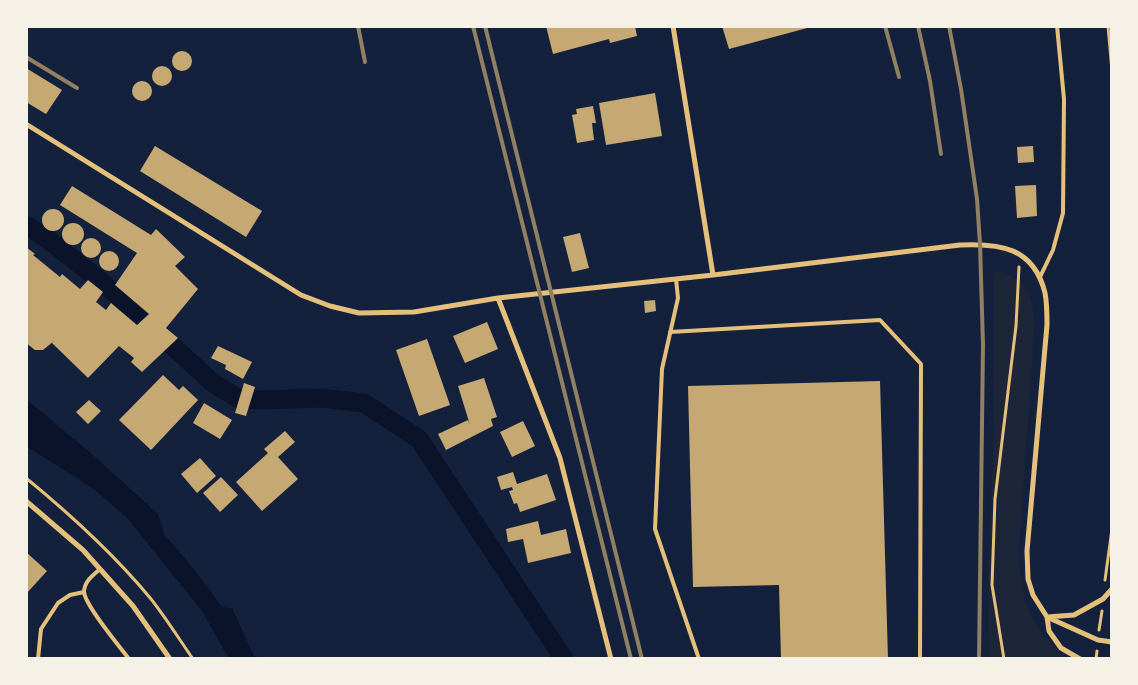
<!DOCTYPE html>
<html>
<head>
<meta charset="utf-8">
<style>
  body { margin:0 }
  #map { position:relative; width:1138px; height:685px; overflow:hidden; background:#14213d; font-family:"Playfair Display",serif }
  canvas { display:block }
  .frame { position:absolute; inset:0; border:28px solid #f6f1e7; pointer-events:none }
</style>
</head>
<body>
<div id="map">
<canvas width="1138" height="685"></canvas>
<div class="frame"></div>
</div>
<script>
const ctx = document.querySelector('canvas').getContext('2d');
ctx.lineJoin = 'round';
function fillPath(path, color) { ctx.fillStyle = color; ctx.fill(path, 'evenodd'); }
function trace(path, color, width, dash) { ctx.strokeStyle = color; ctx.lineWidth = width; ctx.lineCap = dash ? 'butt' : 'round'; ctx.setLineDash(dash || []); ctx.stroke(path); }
const green = new Path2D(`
  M994 271C1028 279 1030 289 1035 321L1019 547C1020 573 1021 600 1035 624 1044 637 1056 648 1068 659H989L988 587 994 422Z`);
const water = new Path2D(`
  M26 399 93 455 158 514 164 534 194 569 222 607 232 608 254 656 265 659H229L202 611 127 518 94 489 26 446Z`);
const canal = new Path2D(`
  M26 225 49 240 108 287 213 383 237 398 259 400 322 398 364 403 419 439 564 659`);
const building = new Path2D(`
  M546 26H635L637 36 610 43 609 39 553 54Z
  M722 26H811V27L729 49Z
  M172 61a10 10 0 1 1 20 0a10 10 0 1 1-20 0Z
  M152 76a10 10 0 1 1 20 0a10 10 0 1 1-20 0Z
  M26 68 62 90 46 114 26 102Z
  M132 91a10 10 0 1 1 20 0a10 10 0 1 1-20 0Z
  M655 93 662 136 606 145 599 103Z
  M593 106 596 123H592L594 140 577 143 572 115 577 114 576 109Z
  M155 146 262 211 246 237 140 171Z
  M1033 146 1034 162 1018 163 1017 147Z
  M1036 185 1037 216 1017 218 1015 186Z
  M72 186 151 235 156 229 185 257 175 266 198 289 166 328 178 338 142 372 131 362 134 358 119 346 88 378 52 343 54 341 43 350H35L26 343V247L35 254 33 255 60 277 62 274 80 289 88 280 103 292 96 302 106 310 111 303 137 325 149 314 115 285 137 253 60 205Z
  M42 220a11 11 0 1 1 22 0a11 11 0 1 1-22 0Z
  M62 234a11 11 0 1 1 22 0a11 11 0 1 1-22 0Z
  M580 233 589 268 572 272 563 237Z
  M81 248a10 10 0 1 1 20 0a10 10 0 1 1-20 0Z
  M99 261a10 10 0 1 1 20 0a10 10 0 1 1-20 0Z
  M655 300 656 311 645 313 644 301Z
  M487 322 498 349 465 363 453 336Z
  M427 339 450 405 419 416 396 350Z
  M218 346 252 362 243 379 225 369 226 365 211 358Z
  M163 375 179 390 183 386 198 400 151 450 119 420Z
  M484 378 497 417 491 419 493 426 446 450 438 434 468 420 470 425 458 386Z
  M880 381 888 659H781L779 585 693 587 688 386Z
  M244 383 255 387 246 416 235 413Z
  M89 400 101 411 88 424 76 412Z
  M204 403 232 420 220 439 193 423Z
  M523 421 535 446 512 457 500 432Z
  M285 431 295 442 278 457 298 479 262 511 236 482 268 453 264 449Z
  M200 458 216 476 197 493 181 474Z
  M513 472 517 484 547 474 556 500 520 512 517 503 514 504 509 491 513 490 512 487 501 490 497 477Z
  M221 477 238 495 220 512 203 493Z
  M538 521 541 535 566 529 571 553 528 563 523 539 508 542 506 529Z
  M26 552 47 571 26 594Z`);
const path = new Path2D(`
  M1108 26 1112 71
  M26 478C71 515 114 554 151 599 166 618 179 639 193 659
  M1105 580 1112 529
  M1099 630 1102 611
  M1004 659 992 585 995 499 1016 326 1019 267
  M1096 659 1097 651`);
const service = new Path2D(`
  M1040 277 1053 250 1063 213 1064 99 1057 26
  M676 279 678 298 662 369 655 529 699 659
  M670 332 880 320 921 364 920 659
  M100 569C93 575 85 581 84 591 83 603 120 647 129 659
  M38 659 41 629 58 603 70 595 84 592`);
const minor = new Path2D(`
  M673 26 713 275
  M26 124 301 295 330 306 359 313 414 312 498 298 713 275 960 245C1001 243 1034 248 1045 293 1047 303 1047 314 1047 325L1027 551 1028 579 1033 595 1047 617 1049 631 1061 648 1080 659
  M498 298 560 458 611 659
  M26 501 83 550 133 606 170 659
  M1047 617 1074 615 1103 599 1112 589
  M1047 617 1098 640 1112 642`);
const rail = new Path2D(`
  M358 26 365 62
  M473 26 631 659
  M485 26 642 659
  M885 26 899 77
  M918 26 930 81 941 154
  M949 26 961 89 977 199 980 244 983 345 979 659
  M26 57 77 88`);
fillPath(green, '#1d2539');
fillPath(water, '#0b132b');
trace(canal, '#0b132b', 19);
fillPath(building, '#c6a872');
trace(path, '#e5c07b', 3);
trace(service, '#e5c07b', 4);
trace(minor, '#e5c07b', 5);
trace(rail, '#918062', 4);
</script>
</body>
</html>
